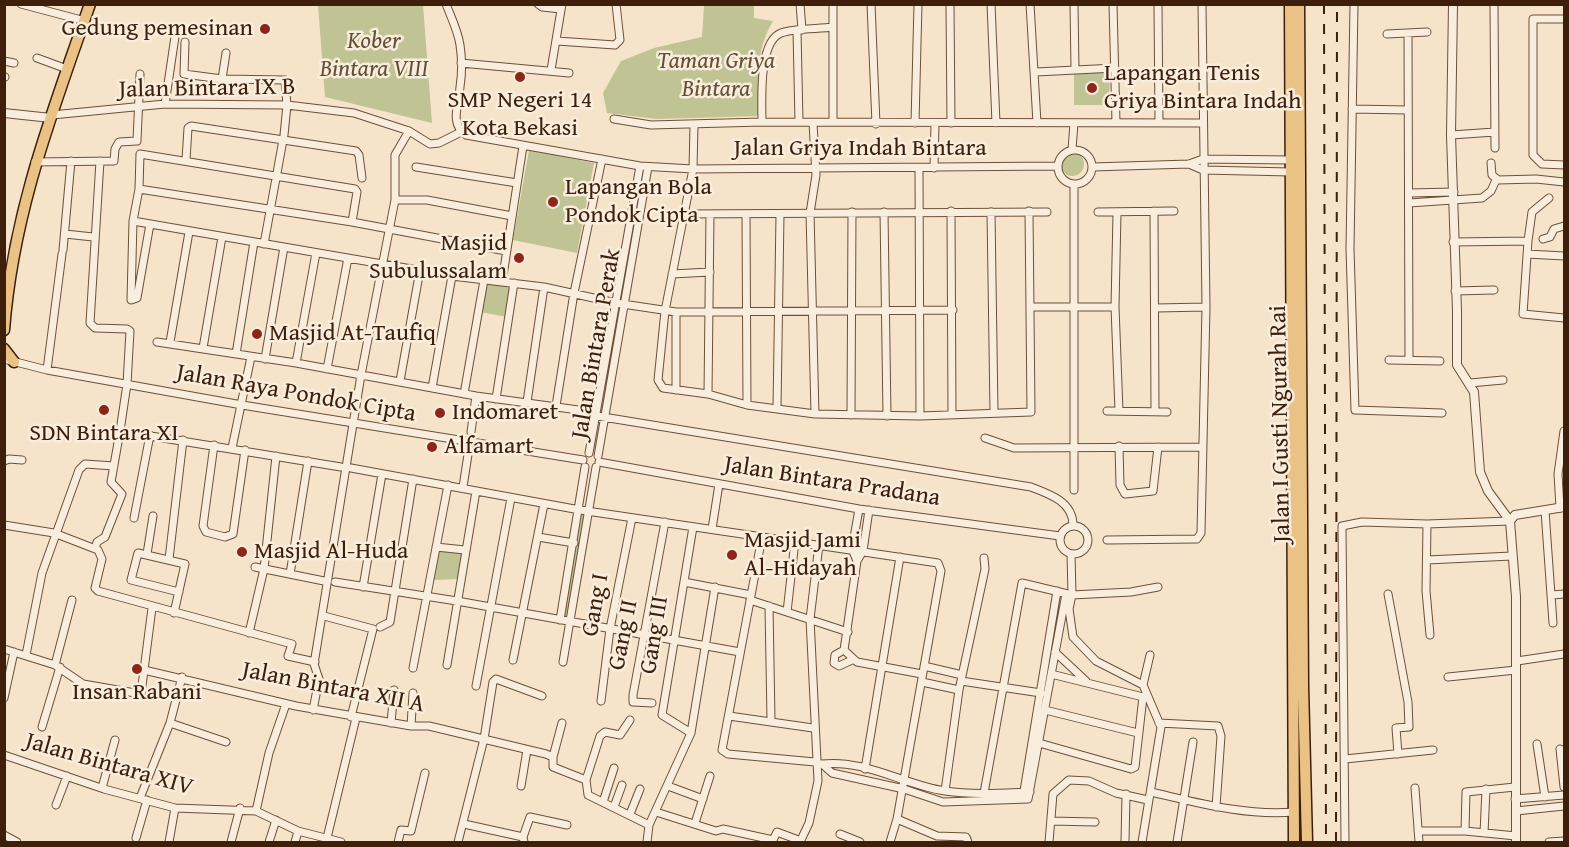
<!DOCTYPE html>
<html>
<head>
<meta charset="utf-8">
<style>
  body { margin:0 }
  #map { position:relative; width:1569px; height:847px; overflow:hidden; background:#f6e4ca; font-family:"Gentium Book Plus",serif }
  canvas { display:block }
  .frame { position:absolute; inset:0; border:6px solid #3d1f0b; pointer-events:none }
</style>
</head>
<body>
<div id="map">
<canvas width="1569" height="847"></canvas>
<div class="frame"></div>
</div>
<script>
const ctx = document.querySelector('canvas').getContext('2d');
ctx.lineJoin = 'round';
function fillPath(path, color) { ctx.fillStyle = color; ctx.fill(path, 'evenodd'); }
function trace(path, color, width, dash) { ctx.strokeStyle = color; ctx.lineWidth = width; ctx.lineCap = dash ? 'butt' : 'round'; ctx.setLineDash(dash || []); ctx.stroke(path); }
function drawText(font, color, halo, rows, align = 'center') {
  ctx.font = font + ' "Gentium Book Plus",serif'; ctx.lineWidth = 5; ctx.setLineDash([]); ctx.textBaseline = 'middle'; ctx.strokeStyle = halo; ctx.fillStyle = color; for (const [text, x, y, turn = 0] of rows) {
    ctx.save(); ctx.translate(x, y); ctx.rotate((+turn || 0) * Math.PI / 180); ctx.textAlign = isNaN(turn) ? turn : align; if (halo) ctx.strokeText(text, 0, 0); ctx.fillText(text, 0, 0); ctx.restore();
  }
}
const green = new Path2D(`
  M715 4 754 5V18L773 21C754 53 759 81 760 116L657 119 607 113 603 93 621 61 654 48 702 37 704 6Z
  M318 5H423L432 123 325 97Z
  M1074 71H1110L1109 105H1074Z
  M529 150 594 163 577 253 513 240Z
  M1060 164a12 12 0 1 1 24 0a12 12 0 1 1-24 0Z
  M486 283 512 287 507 317 480 312Z
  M580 512 588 513 567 620 562 619Z
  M438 547 462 551 458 579 433 580Z`);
const minor = new Path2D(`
  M21 4 85 21
  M446 4C451 17 458 31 460 45 462 58 462 74 460 87 459 104 449 124 466 135L640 166 693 169 1057 166
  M538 4 542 7 561 9
  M800 4 802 30
  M833 4V122
  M871 4 876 124
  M950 4 951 123
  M991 4 996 123
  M1030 4 1037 123
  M1074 4 1075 70
  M1113 4 1116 123
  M1158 4 1159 123
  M1354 4 1350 249 1355 410 1442 413
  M1494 4 1495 148
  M1564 19H1533V155L1542 164 1564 165
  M797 31 799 122
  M1408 33 1409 360
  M1387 34 1427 32
  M557 41 615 45 620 40 616 4
  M185 42 184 74 222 79 285 80 287 105 284 135
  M37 58 67 69
  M4 61 14 63
  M461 63 569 73
  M551 70 562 4
  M1036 72 1115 68
  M4 77H5
  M222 79 226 53
  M165 104 176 30
  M1352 109 1408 110
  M52 115 165 104 287 105 354 113 409 131 430 144 439 143 461 132
  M614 119 651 125 762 122 1203 123
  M762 122C762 102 758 42 781 33 793 28 819 29 833 27
  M813 123 816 175 810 213 815 414
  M915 123 918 4
  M694 125 693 169 665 311 658 380 663 388 708 394 747 405 815 414 920 416 1031 412 1029 211
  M1451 135 1495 132
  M1058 167a17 17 0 1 1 34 0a17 17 0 1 1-34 0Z
  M1072 150 1074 123
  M186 160 188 128 191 126 356 151 359 155 362 178
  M100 161 90 323 95 328 127 329 130 331 127 384 120 431 341 467
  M35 162 114 161 115 149 119 142 137 141 140 74
  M1491 163 1492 175 1498 180 1536 179 1564 182
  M1189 164 1203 170 1290 172
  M416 167 517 183
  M1092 167 1189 164 1203 159 1291 160
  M919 168 920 416
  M934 168 935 123
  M1074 184V490
  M139 189 352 222 506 251
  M1409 193 1454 192
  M395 200H427L512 216
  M1409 203 1482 198 1491 191 1496 180
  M951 211 952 414
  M1154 211 1155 411
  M884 212 887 416
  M991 212 994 412
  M1098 212 1174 211
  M1117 213 1115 307 1119 411
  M684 214 1047 212
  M746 214 747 405
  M133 221 452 276 544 287 616 303 676 312 953 310
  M150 224 137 298 131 300 133 221 139 189 140 154 355 189 357 192 352 222
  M65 234 93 237
  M1543 239 1550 237 1554 229 1564 226
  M1528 241 1523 314 1564 318
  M1453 242 1528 241 1532 212 1549 198
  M264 244 283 140
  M63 250 71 161
  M1527 254 1564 256
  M672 274 710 272
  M502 282 523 146
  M1455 291 1494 290
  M1030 307H1115
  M1156 308 1206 307
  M676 312V390
  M157 342 296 363 476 396 593 412
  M170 342 189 232
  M203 348 222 237
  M236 354 254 242
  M4 359 47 370 242 405 583 460
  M265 359 284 247
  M1389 360 1440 361
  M296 363 316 253
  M327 369 348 258
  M47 370 62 254
  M400 381 420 270
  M1470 383 1503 380
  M432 388 452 276
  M464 394 484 280
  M708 394 710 214
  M496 399 514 283
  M527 402 544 287
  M556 406 574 293 602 159
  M777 409 780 215
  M1107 411 1167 412
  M851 415 852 212
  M597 416 1031 487C1050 494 1073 502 1073 525
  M471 432 476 396
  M985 438 1014 448 1201 447
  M214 445 203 526 206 532 225 537 233 534 245 450
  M1119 446 1120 485 1125 494 1153 491 1158 447
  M232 448 251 357
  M589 453 640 166
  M598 456 648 167
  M4 461 9 459 22 460
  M599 462 859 509 1060 536
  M351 468 580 510 938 563 941 571 897 819 937 836 966 837 968 842
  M463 487 469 448
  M1560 508 1558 474 1564 431
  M859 509 852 549 857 561 844 650 857 662 922 674
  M1545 511 1553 623
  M134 518 150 435
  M1427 524 1426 591 1430 635
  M4 525 54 533 98 550 102 559 95 588 98 591 292 644 288 656 315 662
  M1060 540a14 14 0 1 1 28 0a14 14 0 1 1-28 0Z
  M712 529 719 484
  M538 537 574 543
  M762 537 722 750 728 754 815 762
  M1107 540 1197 539 1201 533 1206 307 1202 4
  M436 547 465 550
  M95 549 97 542 105 537 122 494 111 482 120 431
  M147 554 153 516
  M1071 554 1072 595 1069 609 1073 637 1096 661 1143 685 1161 727 1142 842
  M169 559 183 440
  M1427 560 1512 556
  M857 561 863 551 869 510
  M255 567 324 581
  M290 574 308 461
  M335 582 457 601 740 652
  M684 582 751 595
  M363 587 382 474
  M1388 594 1408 702 1409 727 1396 728 1398 754
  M1552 595 1564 594
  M750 600 848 632
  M769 606 771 720
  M787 612 795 541
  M174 613 185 564 138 553 131 580 179 592
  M324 616 373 629 351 717
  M560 620 585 467
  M380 627 390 622 413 479
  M249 633 264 569 276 456
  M4 649 55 665 83 684 141 694 144 670 296 706 411 726H429L546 754 553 757V767L586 780 588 795 649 825
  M844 650 835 655 834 663 839 666 852 660
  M1055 652 1086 681
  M26 655 42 573 79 470 85 464 114 466
  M513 660 544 504
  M1517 661 1564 654
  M563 662 596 467
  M55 665 72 600
  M447 665 476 491
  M924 666 962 675
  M413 668 448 485
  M144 670 152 608
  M1448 677 1516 670
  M961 681 1041 693
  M922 682 959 690
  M1143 685 1150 655
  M476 686 511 498
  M4 698 14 652
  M601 701 610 629 632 518
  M652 703 633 702V695L665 522
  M313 710 319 679 314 664 361 375 395 200V155L409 131
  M1045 710 1138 733
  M729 716 813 728
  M170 723 226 742
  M391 723 394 690
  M1159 723 1218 726 1221 736 1216 807
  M411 726 413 693
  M42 727 60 667
  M691 733 662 715 693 527
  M1039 743 1131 769 1135 767 1143 697 1051 674
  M1537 744 1545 797
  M1560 749 1564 787
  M4 755 104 789 175 808 256 811 298 831 341 842
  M553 757 562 723
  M1345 759 1433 750
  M822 764 832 773 904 789 943 802 1028 799 1066 594
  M822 764C864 759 905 785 945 791 973 795 1002 793 1030 792
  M865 769 900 557
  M586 780 600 736 605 732 620 735 630 720
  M521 786 527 750
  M668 786 703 799
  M102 788 115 740
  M1415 788 1419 842
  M945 791 959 690 985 569 984 558
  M1151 792C1199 803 1245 816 1294 812
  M984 793 1022 583 1072 595 1131 592 1158 587
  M1023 797 1057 591
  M140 798 170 723 182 677
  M1515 799 1564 795
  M603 802 614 768
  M56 805 67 776
  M614 807 622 785
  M256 811 269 753 286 704
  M1516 811 1564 806
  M656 812 716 831 723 829 773 840 777 832 801 841
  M630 814 640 789
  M696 820 710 776
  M1051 821 1095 822
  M464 824 523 837 524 842
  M1418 831H1465L1516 836
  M1465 831 1466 792 1515 787
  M1484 833 1486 789
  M840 834 860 842
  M4 835 17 842
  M523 837 530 817 567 825
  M136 838 147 800
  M327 838 356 718
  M169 842 175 808
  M231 842 240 808
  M269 842 276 820
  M295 842 298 831
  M398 842 401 830 411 831 425 773
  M458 842 484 739 493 682 496 679 542 696
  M647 842 649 825 691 733 715 587
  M800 842 809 823 818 781 810 619 819 545
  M890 842 897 819
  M1049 842 1053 794 1069 780 1089 781 1116 793 1148 800
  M1125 842 1126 794
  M1177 842 1193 742
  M1345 842 1342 526 1362 522 1427 524 1510 521
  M1549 842 1564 841`);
const tertiary = new Path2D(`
  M1453 4 1451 135 1457 311V365L1474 392 1480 472 1488 491 1510 521 1516 597V842
  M4 113 51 118
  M1510 521 1515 515 1564 507`);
const primary = new Path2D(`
  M1290 4 1294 842
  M1299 4 1303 686 1307 842
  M4 330C13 213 52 113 90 4
  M4 349 14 362`);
const rail = new Path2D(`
  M1324 4 1326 842
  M1336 842 1337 4`);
const markers = [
  [265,29,6,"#8f2418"],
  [520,77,6,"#8f2418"],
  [1092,88,6,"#8f2418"],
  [553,202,6,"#8f2418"],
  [519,258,6,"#8f2418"],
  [257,334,6,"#8f2418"],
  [104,410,6,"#8f2418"],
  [440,413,6,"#8f2418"],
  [432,447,6,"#8f2418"],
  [242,552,6,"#8f2418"],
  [732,555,6,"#8f2418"],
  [137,669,6,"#8f2418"]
];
const poiNames = [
  ["Gedung pemesinan",253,29,"right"],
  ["Lapangan Tenis",1104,74],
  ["Griya Bintara Indah",1104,102],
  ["SMP Negeri 14",520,101,"center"],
  ["Kota Bekasi",520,129,"center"],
  ["Lapangan Bola",565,188],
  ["Pondok Cipta",565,216],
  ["Masjid",507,244,"right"],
  ["Subulussalam",507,272,"right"],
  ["Masjid At-Taufiq",269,334],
  ["Indomaret",452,413],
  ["SDN Bintara XI",104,434,"center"],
  ["Alfamart",444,447],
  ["Masjid Jami",744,541],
  ["Al-Hidayah",744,569],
  ["Masjid Al-Huda",254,552],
  ["Insan Rabani",137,693,"center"]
];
const parkNames = [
  ["Kober",374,42],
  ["Bintara VIII",374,70],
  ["Taman Griya",716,62],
  ["Bintara",716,90]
];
const streetNames = [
  ["Jalan Bintara IX B",207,89,-1],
  ["Jalan Griya Indah Bintara",860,149],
  ["Jalan Bintara Perak",597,344,-80],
  ["Jalan Raya Pondok Cipta",296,394,10],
  ["Jalan I Gusti Ngurah Rai",1281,424,-91],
  ["Jalan Bintara Pradana",832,482,9],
  ["Gang I",596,605,-80],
  ["Gang II",624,635,-79],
  ["Gang III",655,635,-81],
  ["Jalan Bintara XII A",333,688,11],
  ["Jalan Bintara XIV",109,765,16]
];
fillPath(green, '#c0c394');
trace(minor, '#6b503b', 9);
trace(tertiary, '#6b503b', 10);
trace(primary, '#3d1f0b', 13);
trace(minor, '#f9eddd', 7);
trace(tertiary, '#f9eddd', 8);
trace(primary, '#ebc285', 10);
trace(rail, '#3d1f0b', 2, [10, 10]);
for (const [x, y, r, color] of markers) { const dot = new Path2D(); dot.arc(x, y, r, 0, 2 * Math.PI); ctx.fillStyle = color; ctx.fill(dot); trace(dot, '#f9eddd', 2); }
drawText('24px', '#3d1f0b', '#f9eddd', poiNames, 'left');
drawText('italic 24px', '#645034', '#f9eddd', parkNames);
drawText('24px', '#3d1f0b', '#f9eddd', streetNames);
</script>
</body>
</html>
